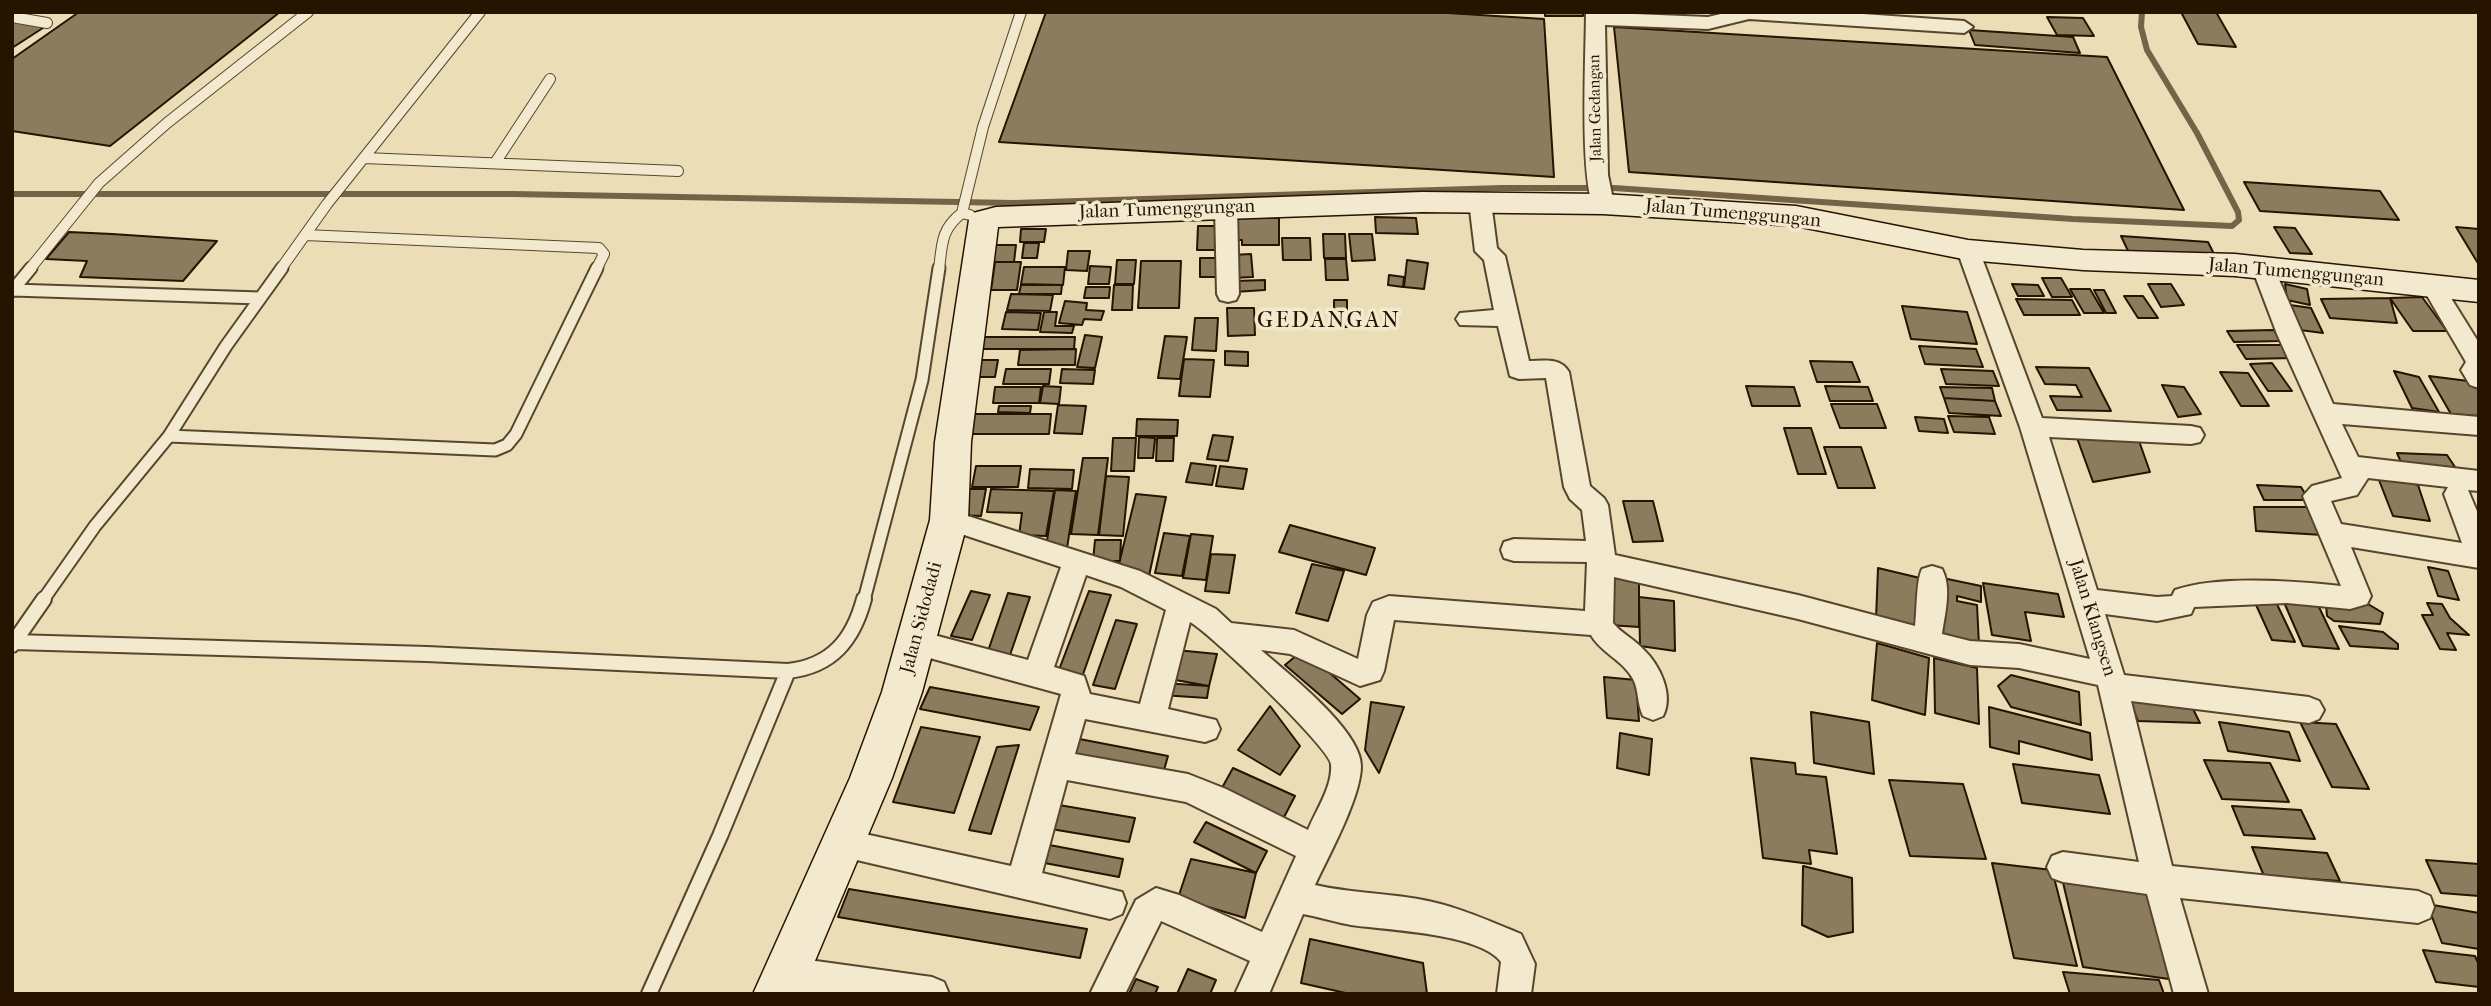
<!DOCTYPE html>
<html>
<head>
<meta charset="utf-8">
<style>
  body { margin:0 }
  #map { position:relative; width:2491px; height:1006px; overflow:hidden; background:#ebddb5; font-family:"IM FELL French Canon",serif }
  canvas { display:block }
  .frame { position:absolute; inset:0; border:14px solid #261300; pointer-events:none }
</style>
</head>
<body>
<div id="map">
<canvas width="2491" height="1006"></canvas>
<div class="frame"></div>
</div>
<script>
const ctx = document.querySelector('canvas').getContext('2d');
ctx.lineJoin = 'round';
function trace(path, color, width, dash) { ctx.strokeStyle = color; ctx.lineWidth = width; ctx.lineCap = dash ? 'butt' : 'round'; ctx.setLineDash(dash || []); ctx.stroke(path); }
function fillPath(path, color) { ctx.fillStyle = color; ctx.fill(path, 'evenodd'); }
function drawText(font, color, halo, rows, align = 'center') {
  ctx.font = font + ' "IM FELL French Canon",serif'; ctx.lineWidth = 7; ctx.setLineDash([]); ctx.textBaseline = 'middle'; ctx.strokeStyle = halo; ctx.fillStyle = color; for (const [text, x, y, turn = 0] of rows) {
    ctx.save(); ctx.translate(x, y); ctx.rotate((+turn || 0) * Math.PI / 180); ctx.textAlign = isNaN(turn) ? turn : align; if (halo) ctx.strokeText(text, 0, 0); ctx.fillText(text, 0, 0); ctx.restore();
  }
}
const stream = new Path2D(`
  M12 194H512L1014 203 1502 188H1614L2073 219 2232 226 2239 220 2238 212 2197 133 2147 50 2141 27 2142 12`);
const building = new Path2D(`
  M79 12H280L110 146 12 131V59Z
  M1046 12H1432L1544 19 1554 177 999 142Z
  M1545 12H1583V16H1545Z
  M2181 12H2216L2236 47 2198 44Z
  M2047 17 2083 18 2094 36 2057 35Z
  M12 20 46 26 12 48Z
  M1614 27 2107 57 2184 210 1629 172Z
  M1969 30 2073 37 2080 53 1975 45Z
  M2244 182 2380 191 2399 220 2260 211Z
  M1375 217 1416 218 1418 234 1376 233Z
  M1229 218H1279V245H1242V240H1229Z
  M1198 226H1219V250H1197Z
  M2274 227 2295 228 2312 254 2290 253Z
  M2456 227 2479 229V265Z
  M1021 229H1046L1044 242H1020Z
  M69 232 112 234 217 241 183 281 80 277 87 261 46 259Z
  M1323 234H1345L1346 258H1324Z
  M1349 234H1372L1375 260 1352 261Z
  M2121 236 2208 242 2218 262 2130 255Z
  M1282 238H1310L1311 260H1283Z
  M1024 243H1039L1037 258H1022Z
  M991 245H1016L1014 262H989Z
  M1068 251H1090L1087 271 1066 270Z
  M1251 254 1253 277 1231 278V255Z
  M1200 258H1225V277H1200Z
  M1325 259H1346L1348 280H1326Z
  M1117 260H1136L1134 284H1115Z
  M1407 260 1428 263 1424 289 1404 287Z
  M1141 261H1181L1179 308H1138Z
  M995 262H1021L1017 290H991Z
  M1090 266 1111 267 1109 284H1088Z
  M1024 267H1065L1063 285 1021 284Z
  M1389 275 1404 277 1403 287 1388 285Z
  M2042 278H2061L2072 297H2052Z
  M1265 280V290L1234 292V281Z
  M2012 284 2038 285 2044 296H2018Z
  M2148 284H2171L2184 305 2161 307Z
  M2285 284 2307 289 2310 305 2287 300Z
  M1021 285H1062L1061 294H1019Z
  M1114 285H1133L1132 310H1112Z
  M1086 287H1110L1109 298H1084Z
  M2070 289H2090L2104 313H2084Z
  M2094 290H2104L2116 313H2106Z
  M1011 294 1053 295 1050 311 1007 310Z
  M2124 296H2143L2158 318H2138Z
  M2422 297 2447 331H2413L2390 298Z
  M2390 298 2397 323 2330 318 2321 299Z
  M2016 299 2072 300 2080 315H2024Z
  M1334 300H1347V327H1334Z
  M1065 301 1087 303 1086 310 1104 311 1101 320 1084 319 1082 325 1059 323Z
  M2290 305 2311 308 2323 333 2300 330Z
  M1902 306 1967 312 1977 344 1911 339Z
  M1227 308H1254L1255 335 1228 336Z
  M1006 312 1041 313 1038 330 1002 329Z
  M1044 312H1057L1055 326H1074L1072 333 1040 332Z
  M1195 318H1218L1216 351 1192 350Z
  M2274 330 2281 341 2234 342 2227 331Z
  M1085 335 1102 337 1095 368 1077 367Z
  M1165 336 1187 337 1180 379 1158 378Z
  M984 337H1075L1074 349H982Z
  M2237 345H2283L2293 358 2246 359Z
  M1919 346 1976 349 1983 367 1925 364Z
  M1076 349 1075 365H1018L1020 350Z
  M1225 351 1248 352V366L1225 365Z
  M1184 359 1214 360 1210 397 1179 396Z
  M976 360H998L995 377H973Z
  M1810 361 1852 362 1860 382H1817Z
  M2272 363 2292 391H2268L2250 364Z
  M2036 367 2089 368 2111 411 2057 410 2050 396 2082 397 2076 385 2045 384Z
  M1006 369H1051L1049 384H1003Z
  M1062 369 1095 370 1093 384 1060 383Z
  M1941 369 1993 371 1999 386 1946 384Z
  M2394 371 2419 377 2439 412 2412 408Z
  M2220 372 2248 373 2269 406H2241Z
  M2429 376 2476 382 2479 388V416L2451 414Z
  M2162 385 2184 387 2201 414 2178 417Z
  M1043 386 1061 387 1059 404 1040 403Z
  M1746 386 1794 387 1800 406H1752Z
  M1825 386 1868 387 1873 401H1830Z
  M995 387H1041L1039 403H993Z
  M1940 387 1992 388 1995 401 1944 398Z
  M1944 398 1995 401 2001 416 1949 413Z
  M1831 404H1877L1886 428H1840Z
  M1058 405 1086 406 1082 434 1054 433Z
  M999 406H1031L1030 413 998 412Z
  M966 414H1051L1049 434H963Z
  M1948 416 1989 417 1995 434 1954 432Z
  M1915 417 1944 419 1948 433 1919 431Z
  M1137 419 1178 420 1177 436H1136Z
  M1784 428H1811L1826 474H1798Z
  M1213 435 1233 437 1228 461 1207 459Z
  M1139 437 1155 438 1153 458H1138Z
  M1113 438H1136L1134 471H1111Z
  M1157 438H1174L1173 461H1156Z
  M2077 438H2138L2150 472 2093 482Z
  M1824 447H1861L1875 488H1838Z
  M2397 453 2447 455 2457 470 2404 469Z
  M1083 458H1108L1098 535 1071 534Z
  M1191 463 1216 466 1212 485 1186 482Z
  M976 466H1021L1018 487H972Z
  M1220 466 1247 469 1243 489 1216 486Z
  M1030 469 1074 470 1072 489 1028 488Z
  M2377 475 2418 485 2430 521 2393 516Z
  M1106 476 1129 477 1123 536 1099 535Z
  M2257 485 2301 487 2309 500H2264Z
  M960 489H986L981 516 955 515Z
  M991 489 1054 491 1046 536 1019 535 1022 513 987 512Z
  M1055 490 1076 491 1067 548 1046 547Z
  M1136 494 1166 497 1149 576 1117 572Z
  M1623 501H1653L1663 541 1633 542Z
  M2254 507H2313L2323 535 2256 531Z
  M1290 525 1375 548 1366 575 1279 552Z
  M1164 533 1190 536 1182 576 1155 573Z
  M1191 534 1213 536 1206 580 1183 578Z
  M1095 540H1121L1120 561H1093Z
  M1211 554 1235 555 1229 593 1205 591Z
  M1312 564 1344 571 1328 621 1296 613Z
  M2428 567 2448 571 2459 600 2438 596Z
  M1878 568 1920 578 1921 629 1876 619Z
  M1609 576 1639 580V627L1609 625Z
  M1938 577 1981 586V602L1957 596V601L1977 605 1979 645 1939 636Z
  M1983 583 2058 594 2064 617 2025 612 2031 641 1992 635Z
  M971 591 990 595 972 640 951 636Z
  M1089 591 1111 595 1081 680 1057 675Z
  M1008 593 1030 597 1010 655 988 651Z
  M2252 596 2274 598 2295 642 2272 640Z
  M1639 597 1674 601 1675 651 1640 646Z
  M2283 600 2317 603 2339 649 2303 646Z
  M2363 601 2383 613 2380 624 2334 621 2327 616 2326 605Z
  M2427 603 2442 604 2450 618 2469 635 2447 633 2456 650 2440 649 2422 615H2433Z
  M1116 620 1137 624 1115 689 1093 685Z
  M2339 626 2383 632 2398 644V649L2350 646Z
  M1877 643 1929 658 1925 715 1872 700Z
  M1176 650 1217 654 1209 686 1170 679Z
  M1303 650 1360 699 1342 714 1285 665Z
  M1934 658 1977 668 1979 724 1935 713Z
  M2011 675 2079 692 2081 725 2011 707 1998 686Z
  M1604 677 1636 680 1639 721 1607 718Z
  M1163 683 1209 686 1207 698 1161 695Z
  M930 687 1039 707 1030 730 920 709Z
  M2129 698 2189 701 2200 723 2138 721Z
  M1371 702 1404 707 1379 773 1365 750Z
  M1270 706 1300 746 1280 775 1238 750Z
  M1989 707 2090 733 2092 760 2019 741V754L1990 747Z
  M1811 712 1869 722 1874 774 1814 763Z
  M2219 722 2289 732 2300 761 2228 751Z
  M2300 722 2336 724 2369 789 2332 787Z
  M921 727 980 737 954 813 893 802Z
  M1620 733 1652 739 1649 775 1617 768Z
  M1069 737 1168 756 1162 777 1061 757Z
  M1019 745 991 834 969 830 997 747Z
  M1751 758 1795 763 1796 774 1826 777 1837 854 1809 850 1811 864 1763 858Z
  M2204 760 2270 763 2289 802 2222 799Z
  M2013 764 2099 775 2110 814 2022 803Z
  M1233 768 1295 796 1281 823 1218 795Z
  M1889 780 1963 784 1986 859 1910 856Z
  M1053 804 1135 818 1129 842 1045 828Z
  M2232 806 2301 810 2315 839 2244 835Z
  M1206 822 1267 851 1256 873 1194 842Z
  M1039 843 1123 859 1119 877 1034 861Z
  M2252 847 2327 853 2340 881 2264 876Z
  M1191 859 1256 873 1245 918 1178 898Z
  M2426 860 2479 864V896L2441 893Z
  M1992 863 2052 870 2077 966 2014 958Z
  M1803 866 1852 878 1853 932 1828 937 1802 925Z
  M2061 874 2151 887 2176 980 2083 967Z
  M849 889 1087 929 1080 958 838 917Z
  M2427 904 2479 913V949L2442 943Z
  M1310 939 1423 963 1427 994H1350L1301 983Z
  M2423 950 2475 956 2479 965V987L2436 982Z
  M1188 969 1216 980 1210 994H1177Z
  M2063 972 2159 980 2164 994H2070Z
  M1136 979 1158 987 1155 994H1129Z`);
const laneFar2 = new Path2D(`
  M12 17 47 23
  M364 158 678 171
  M495 163 550 79
  M970 215 962 213 983 127 1021 12
  M305 235 599 248 604 254 596 270
  M29 270 99 183 167 123 308 12
  M280 270 327 204 480 12
  M939 270C942 244 941 229 962 213`);
const laneFar1 = new Path2D(`
  M13 290 260 298
  M12 291 31 268
  M169 436 495 450 507 445 516 434 597 268
  M43 600 95 526 169 436 226 346 282 268
  M864 600 922 380 939 268`);
const lane = new Path2D(`
  M14 642 427 654 788 671C832 666 853 640 864 599
  M12 645 44 599
  M649 994 720 836 788 671`);
const street = new Path2D(`
  M1586 12 1708 17 1729 12H1834L1964 21 1973 27 1964 33 1749 19 1708 29 1605 25 1608 175 1614 204 1611 209H1595C1579 184 1586 49 1586 12Z
  M1480 195 1488 197 1491 202 1497 248 1505 256 1529 361C1544 361 1560 357 1569 372L1590 486 1604 498 1608 505 1615 555 1798 595 1915 626C1917 611 1916 581 1922 569L1932 566 1942 569C1952 588 1945 613 1942 634L1970 641 2019 644 2090 659 2020 427 1957 250 1960 245 1968 243 1976 245 1979 250 2042 418 2191 426 2200 428 2204 435 2200 442 2191 444 2049 437 2097 590 2157 597 2172 596 2175 590C2218 575 2295 581 2341 586L2303 496 2312 486 2342 478 2277 334 2252 268 2255 263 2263 260 2271 263 2274 268 2333 404 2479 417V435L2342 424 2358 457 2479 471V491L2468 490 2479 516V568L2351 547 2371 596 2367 604 2350 609 2287 603 2194 607 2191 614 2157 621 2105 614 2124 675 2309 697 2319 701 2324 710 2319 719 2309 723 2131 701 2172 866 2418 891 2430 896 2434 907 2430 918 2418 923 2180 898 2208 994H2174L2147 894 2063 882 2052 878 2047 867 2052 856 2063 852 2139 862 2098 685 2019 668 1970 665 1798 619 1614 577 1613 623C1621 633 1634 639 1643 649 1660 665 1674 695 1663 716L1653 720 1643 716C1637 704 1639 690 1633 679 1623 660 1601 653 1591 635L1394 620 1384 671 1380 680 1360 686 1290 654 1261 650C1287 673 1361 730 1361 766 1361 797 1329 855 1315 885 1350 893 1384 893 1418 899 1454 905 1487 920 1521 934L1535 964 1531 994H1497L1501 962C1480 933 1385 930 1351 925 1335 922 1319 917 1303 914L1269 994H1235L1250 961 1161 921 1125 994H1090L1136 900 1156 888 1179 895 1262 932 1296 856 1186 802 1067 780 1042 873 1122 892 1126 903 1122 914 1110 919 831 854 826 844 831 834 842 829 1011 866 1061 694 915 654 905 650 901 642 905 634 915 630 1028 660 1061 567 940 527 936 520 940 513 949 510 1140 571 1216 609 1231 623 1294 630 1358 659 1367 615 1373 602 1389 596 1585 611 1587 562 1514 561 1504 558 1501 550 1504 542 1514 539 1586 541 1582 510 1570 499 1564 487 1546 378 1519 379 1510 376 1498 326 1460 325 1456 319 1460 313 1494 310 1484 260 1475 251 1469 202 1472 197ZM2368 478 2448 487 2444 494 2462 543 2341 524 2331 501 2357 495ZM1086 575 1121 587 1166 610 1140 704 1090 694 1084 676 1054 667ZM1190 622C1209 632 1329 747 1331 764 1333 786 1316 810 1308 830L1226 789 1188 774 1075 754 1085 719 1205 742 1216 738 1220 729 1216 720 1168 709Z
  M1226 201 1234 203 1237 208 1239 294 1236 300 1228 302 1220 300 1217 294 1215 208 1218 203Z
  M2433 279 2441 282 2479 343V388L2470 385 2461 370 2466 362 2422 287 2425 282Z
  M787 957 932 977 944 982 949 994H808L775 986 770 974 775 962Z`);
const secondary = new Path2D(`
  M1422 192 1603 194 1796 206 1968 240 2083 250 2235 254 2479 280V302L2235 276 2083 270 1968 260 1796 226 1603 214 1422 212 998 227 971 442 968 520 922 692 892 778 801 994H753L850 778 882 692 930 520 935 442 969 220 973 213 996 207Z`);
const farStreetnames = [
  ["Jalan Gedangan",1596,108,-91]
];
const streetNames = [
  ["Jalan Tumenggungan",1167,210,-2],
  ["Jalan Tumenggungan",1733,214,5],
  ["Jalan Tumenggungan",2296,273,5],
  ["Jalan Sidodadi",922,618,-75],
  ["Jalan Klangsen",2092,618,73]
];
const quarterNames = [
  ["GEDANGAN",1329,321]
];
trace(stream, '#746347', 6);
fillPath(building, '#8c7c5e');
trace(building, '#261300', 2);
trace(laneFar2, '#57462d', 12);
trace(laneFar1, '#57462d', 15);
trace(lane, '#57462d', 18);
trace(street, '#57462d', 4);
trace(secondary, '#261300', 3);
trace(laneFar2, '#f2e9cf', 10);
trace(laneFar1, '#f2e9cf', 11);
trace(lane, '#f2e9cf', 14);
fillPath(street, '#f2e9cf');
fillPath(secondary, '#f2e9cf');
drawText('16px', '#261300', '#f2e9cf', farStreetnames);
drawText('19px', '#261300', '#f2e9cf', streetNames);
ctx.letterSpacing = '2px';
drawText('23px', '#261300', '#f2e9cf', quarterNames);
ctx.letterSpacing = '0px';
</script>
</body>
</html>
